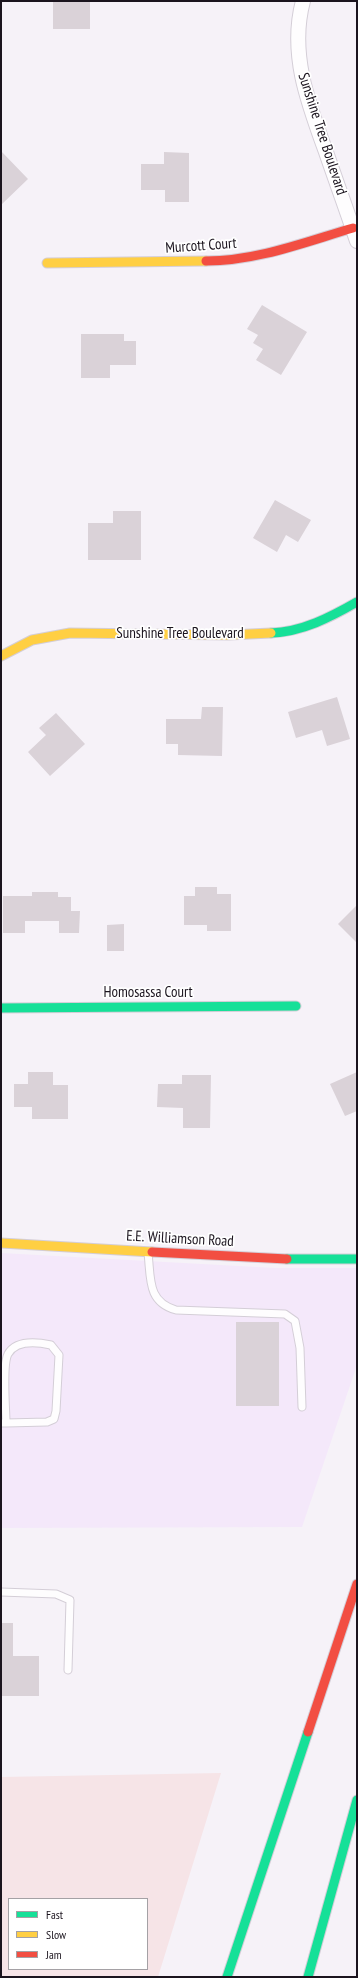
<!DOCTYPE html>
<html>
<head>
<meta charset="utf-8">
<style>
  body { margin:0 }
  #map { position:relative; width:358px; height:1978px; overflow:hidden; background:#f6f2f8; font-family:"PT Sans Narrow",sans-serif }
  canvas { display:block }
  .frame { position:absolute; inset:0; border:2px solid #1b141e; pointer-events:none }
  .legend { position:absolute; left:8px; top:1898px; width:140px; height:72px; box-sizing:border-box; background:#fff; border:1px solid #a4a1a5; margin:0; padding:5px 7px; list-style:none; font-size:12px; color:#1b141e }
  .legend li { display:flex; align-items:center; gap:8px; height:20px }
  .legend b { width:20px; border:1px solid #a4a1a5 }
</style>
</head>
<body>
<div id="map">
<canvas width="358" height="1978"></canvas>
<div class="frame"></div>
<ul class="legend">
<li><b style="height:5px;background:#16e098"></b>Fast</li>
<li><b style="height:5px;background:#ffcf43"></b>Slow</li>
<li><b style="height:5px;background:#f24e42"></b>Jam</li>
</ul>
</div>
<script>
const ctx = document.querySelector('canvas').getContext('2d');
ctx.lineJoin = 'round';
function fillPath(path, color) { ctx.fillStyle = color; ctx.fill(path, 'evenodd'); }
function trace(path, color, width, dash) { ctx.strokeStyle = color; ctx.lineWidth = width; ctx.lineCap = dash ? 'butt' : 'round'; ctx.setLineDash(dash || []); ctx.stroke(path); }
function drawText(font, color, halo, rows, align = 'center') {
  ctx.font = font + ' "PT Sans Narrow",sans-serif'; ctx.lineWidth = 3.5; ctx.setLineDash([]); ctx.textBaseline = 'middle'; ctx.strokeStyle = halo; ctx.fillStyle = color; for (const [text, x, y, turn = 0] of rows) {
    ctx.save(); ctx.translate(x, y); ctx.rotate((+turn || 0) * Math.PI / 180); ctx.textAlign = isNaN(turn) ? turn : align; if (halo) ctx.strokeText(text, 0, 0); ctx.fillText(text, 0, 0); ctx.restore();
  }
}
const built = new Path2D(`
  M1 1253 275 1268H357V1365L302 1527 1 1528Z`);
const green = new Path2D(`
  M221 1773 158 1977H1V1777ZM9 1899H147V1969H9Z`);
const building = new Path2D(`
  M53 1H90V29H53Z
  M1 151 28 179 1 205Z
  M164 152 189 153V202H165V190H141V164H164Z
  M262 305 307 332 281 375 256 360 263 349 253 343 258 335 247 329Z
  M81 334H124V341H136V365H110V378H81Z
  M275 500 311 520 298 542 286 535 277 552 253 538Z
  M113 511H141V560H88V523H113Z
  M337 697 350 739 327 746 322 730 296 738 288 712Z
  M202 707H223L222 756 178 755V744H166V719H201Z
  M56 713 85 744 50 776 28 752 46 735 39 728Z
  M195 887H217V894H231V931H207V925H184V896H195Z
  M32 892H58V897H71V911H80L79 933H59V921H25V933H3V896H32Z
  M357 905V943L338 924Z
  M124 924V951H107V925Z
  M28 1072H53V1085H68V1119H32V1107H14V1084H28Z
  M357 1072V1111L345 1116 330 1084Z
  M182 1075H211L210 1128H183V1108L157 1107 158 1084H182Z
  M236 1322H279V1406H236Z
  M1 1623H13V1656H39V1696H1Z`);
const lane = new Path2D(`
  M148 1253C151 1278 147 1302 176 1310L285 1314 295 1321 300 1348 302 1407
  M1 1423H6L47 1422 54 1419 56 1411 59 1355 51 1345C37 1342 16 1340 8 1354 2 1365 6 1409 6 1423
  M1 1592 56 1594 70 1600 68 1670`);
const street = new Path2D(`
  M303 1C289 53 308 103 326 152 336 181 347 211 357 241`);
const fast = new Path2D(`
  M271 633C302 632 331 617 357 602
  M1 1008 296 1006
  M287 1259H357
  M227 1977 308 1732
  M308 1977 357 1800`);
const slow = new Path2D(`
  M47 263 206 261
  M1 656 32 640 70 633 229 635 271 633
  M1 1243 152 1252`);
const jam = new Path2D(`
  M206 261C257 261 305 242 353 228
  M152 1252 287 1259
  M308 1732 357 1584`);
const streetNames = [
  ["Sunshine Tree Boulevard",322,134,72],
  ["Murcott Court",201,246,-4],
  ["Sunshine Tree Boulevard",180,634],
  ["Homosassa Court",148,993],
  ["E.E. Williamson Road",180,1239,3]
];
fillPath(built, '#f4e8fa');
fillPath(green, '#f6e4e7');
fillPath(building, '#dad2d8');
trace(lane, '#d4ced7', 9);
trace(street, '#d4ced7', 16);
trace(fast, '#d4ced7', 11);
trace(slow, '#d4ced7', 11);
trace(jam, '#d4ced7', 11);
trace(lane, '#fefdfe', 7);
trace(street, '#fefdfe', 14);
trace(fast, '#16e098', 9);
trace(slow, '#ffcf43', 9);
trace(jam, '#f24e42', 9);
drawText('15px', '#1b141e', '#fff', streetNames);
</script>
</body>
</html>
